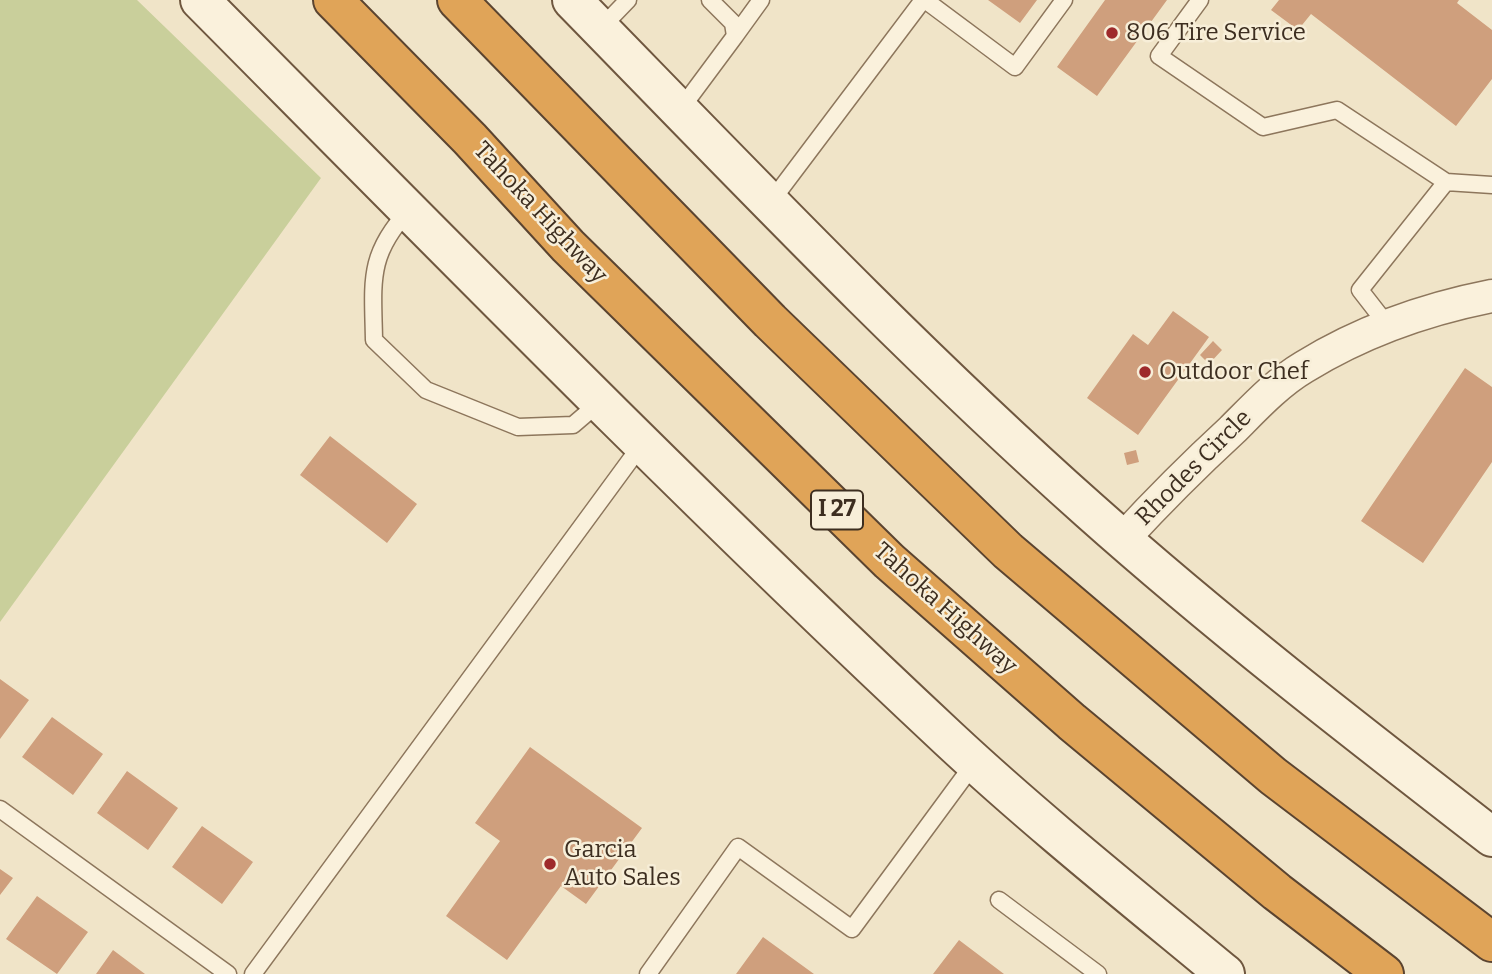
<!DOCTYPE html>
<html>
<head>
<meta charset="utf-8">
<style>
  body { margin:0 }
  canvas { display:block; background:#f0e4c8 }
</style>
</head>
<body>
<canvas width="1492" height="974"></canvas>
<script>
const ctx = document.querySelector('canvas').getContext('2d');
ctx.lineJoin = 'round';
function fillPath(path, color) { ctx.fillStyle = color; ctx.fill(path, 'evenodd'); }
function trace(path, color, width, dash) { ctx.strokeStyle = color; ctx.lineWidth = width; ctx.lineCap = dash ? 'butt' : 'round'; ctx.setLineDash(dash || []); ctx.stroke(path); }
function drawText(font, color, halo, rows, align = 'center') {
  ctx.font = font + ' Bitter,serif'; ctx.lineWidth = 5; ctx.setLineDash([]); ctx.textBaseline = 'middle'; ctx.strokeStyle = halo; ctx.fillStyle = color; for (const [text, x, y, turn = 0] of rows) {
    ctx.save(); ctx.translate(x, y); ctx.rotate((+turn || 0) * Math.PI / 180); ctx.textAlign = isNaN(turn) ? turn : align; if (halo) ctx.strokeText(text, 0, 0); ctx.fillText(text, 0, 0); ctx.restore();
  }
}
const green = new Path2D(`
  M0 0H137L321 178 0 622Z`);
const building = new Path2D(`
  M988 0H1037L1020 23Z
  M1105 0H1167L1097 96 1057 67Z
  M1279 0H1459L1457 3 1492 30V79L1456 126 1311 14 1298 30 1271 10Z
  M1173 311 1209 337 1138 435 1087 398 1133 334 1148 345Z
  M1213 341 1222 350 1209 364 1200 355Z
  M1465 368 1492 387V462L1423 563 1361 521Z
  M330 436 417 504 387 543 300 475Z
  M1136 450 1139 462 1127 465 1124 453Z
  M0 679 29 700 0 739Z
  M52 717 103 754 73 795 22 757Z
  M530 747 642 828 586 904 561 886 507 960 446 916 500 841 475 823Z
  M127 771 178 808 148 850 97 813Z
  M202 826 253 862 222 904 172 867Z
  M0 869 13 878 0 895Z
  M37 896 88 932 57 974 6 939Z
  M763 937 814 974H736Z
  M959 940 1004 974H933Z
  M113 950 145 974H96Z`);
const lane = new Path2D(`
  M925 0 1015 67 1064 0
  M1200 0 1159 56 1263 127 1337 110 1446 182
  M600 29 628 0
  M735 36 761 0
  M680 110 735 36 733 23 710 0
  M770 203 923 0
  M409 210C367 255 373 282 374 340L426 390 518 427 573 425 600 402
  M1388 326 1360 290 1446 182 1492 185
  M0 809 228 974
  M999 900 1098 974
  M253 974 642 444
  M648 974 738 847 852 929 975 762`);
const street = new Path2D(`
  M1123 539C1158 501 1194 465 1232 430 1254 408 1277 383 1304 367 1361 332 1426 309 1492 296`);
const secondary = new Path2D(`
  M200 0C447 249 693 500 949 739 1037 821 1132 897 1225 974
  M572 0C741 173 908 349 1089 510 1218 625 1355 731 1492 837`);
const highway = new Path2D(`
  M333 0 470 139 568 246 889 561 1072 722 1277 892 1384 974
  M457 0 770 321 1008 551 1273 776 1492 942`);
const markers = [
  [1112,33,7,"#9e2a2b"],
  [1145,372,7,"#9e2a2b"],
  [550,864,7,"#9e2a2b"]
];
const shields = [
  [837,510,52]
];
const shieldNames = [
  ["I 27",837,510]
];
const poiNames = [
  ["806 Tire Service",1126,33],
  ["Outdoor Chef",1159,372],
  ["Garcia",564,850],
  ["Auto Sales",564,878]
];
const streetNames = [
  ["Tahoka Highway",540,213,47],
  ["Rhodes Circle",1194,468,-45],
  ["Tahoka Highway",945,609,42]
];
fillPath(green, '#c9cf9b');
fillPath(building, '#cf9f7d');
trace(lane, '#8d765c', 19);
trace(street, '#8d765c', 35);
trace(secondary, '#6f573f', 42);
trace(highway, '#5b4430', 42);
trace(lane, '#faf1dc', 16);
trace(street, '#faf1dc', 32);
trace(secondary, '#faf1dc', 38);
trace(highway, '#e0a458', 38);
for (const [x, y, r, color] of markers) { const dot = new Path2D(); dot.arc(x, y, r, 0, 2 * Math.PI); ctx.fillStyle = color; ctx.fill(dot); trace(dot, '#f7eed8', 2.5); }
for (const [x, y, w] of shields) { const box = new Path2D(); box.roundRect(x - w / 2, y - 19.5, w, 39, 5); ctx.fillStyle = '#f7eed8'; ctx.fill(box); trace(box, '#3d2e20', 2); }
drawText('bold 23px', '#3d2e20', null, shieldNames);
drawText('24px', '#3d2e20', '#f7eed8', poiNames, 'left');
drawText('24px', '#3d2e20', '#f7eed8', streetNames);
</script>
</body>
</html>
